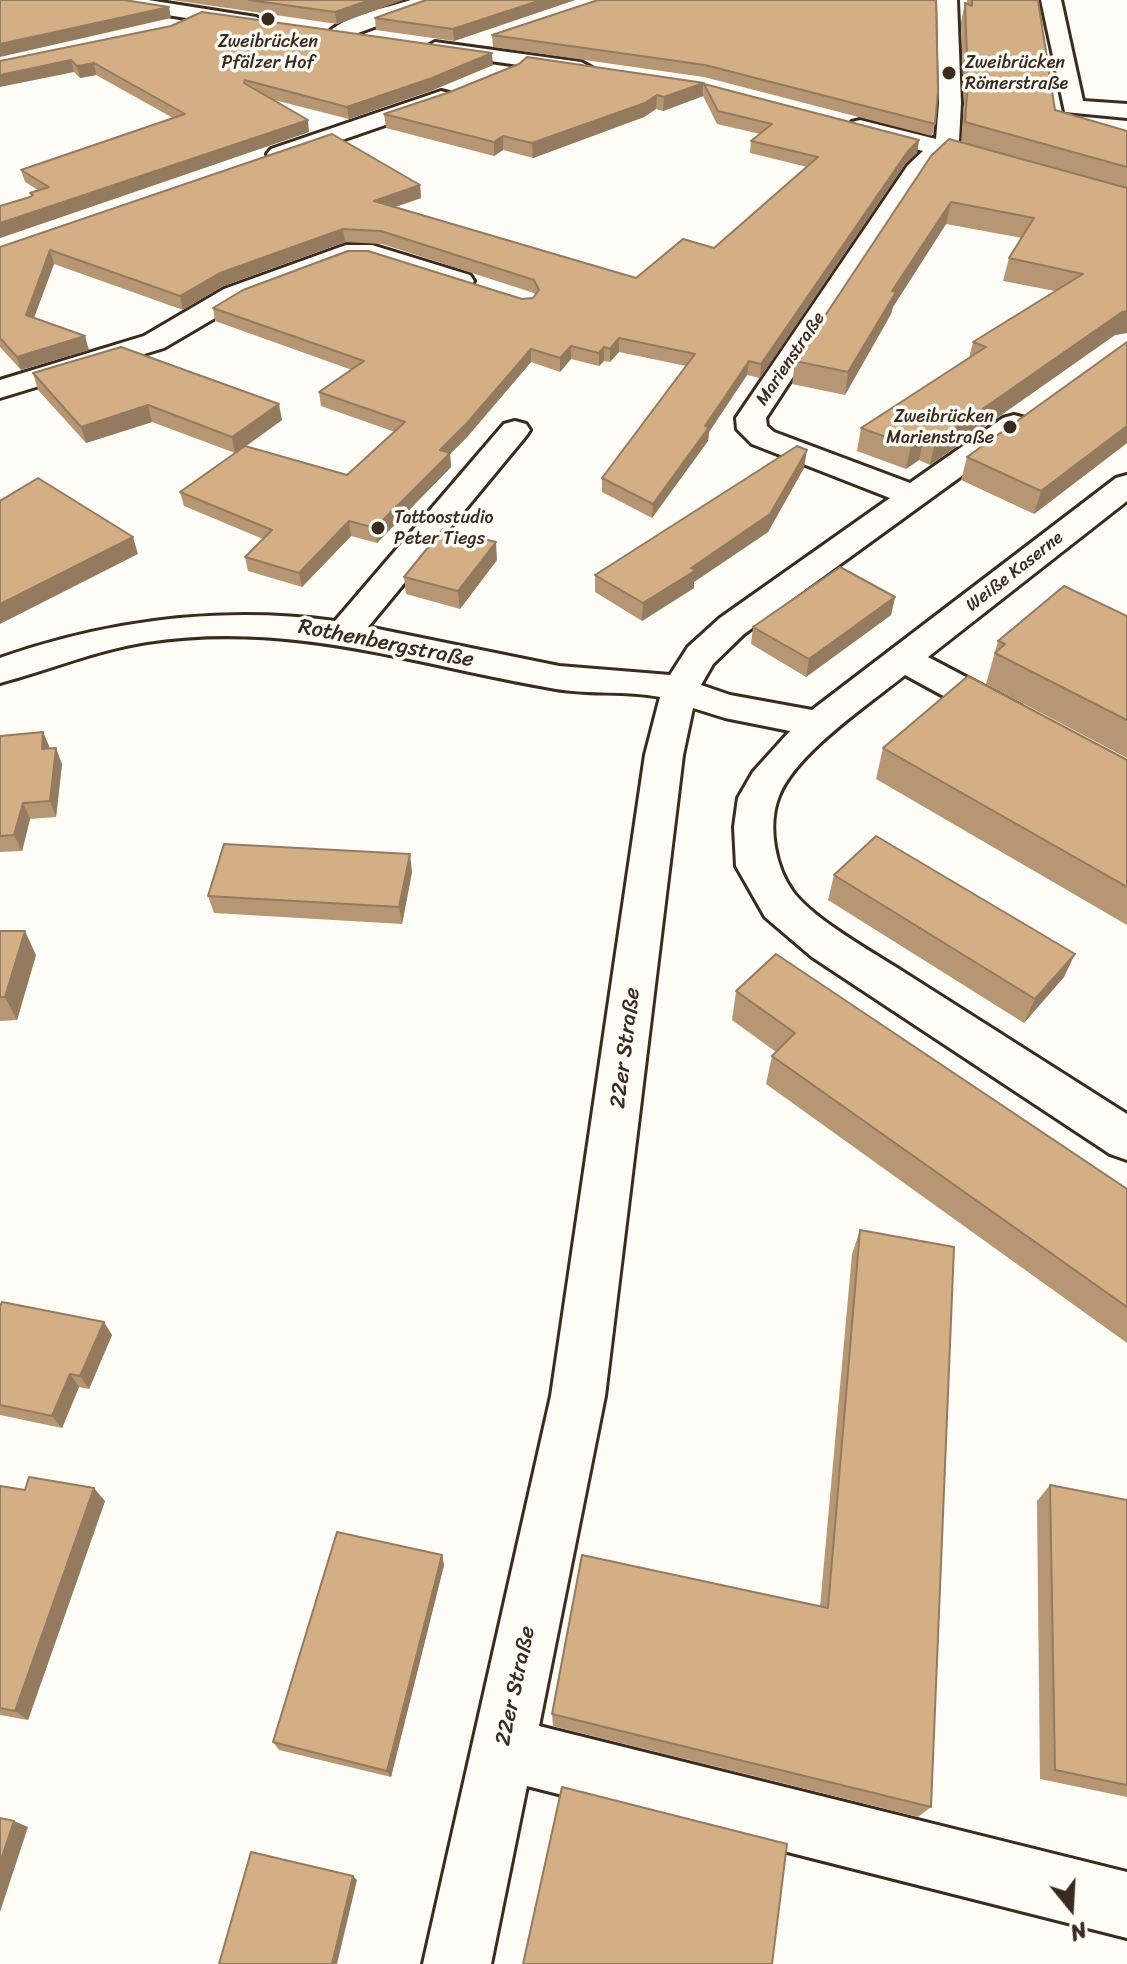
<!DOCTYPE html>
<html>
<head>
<meta charset="utf-8">
<style>
  body { margin:0 }
  #map { position:relative; width:1127px; height:1964px; overflow:hidden; background:#fdfcf7; font-family:Sriracha,sans-serif }
  canvas { display:block }
  .north { position:absolute; left:1031px; top:1868px; width:80px; height:80px; -webkit-text-stroke:6px #fdfcf7; paint-order:stroke; rotate:162deg; font-size:22px; font-weight:700; line-height:32px; text-align:center; color:#3b2a1e }
  .north::after { content:''; display:block; margin:auto; width:28px; height:36px; background:#3b2a1e; clip-path:polygon(50% 0,100% 100%,50% 72%,0 100%) }
</style>
</head>
<body>
<div id="map">
<canvas width="1127" height="1964"></canvas>
<div class="north">N</div>
</div>
<script>
const ctx = document.querySelector('canvas').getContext('2d');
ctx.lineJoin = 'round';
function trace(path, color, width, dash) { ctx.strokeStyle = color; ctx.lineWidth = width; ctx.lineCap = dash ? 'butt' : 'round'; ctx.setLineDash(dash || []); ctx.stroke(path); }
function fillPath(path, color) { ctx.fillStyle = color; ctx.fill(path, 'evenodd'); }
function drawText(font, color, halo, rows, align = 'center') {
  ctx.font = font + ' Sriracha,sans-serif'; ctx.lineWidth = 7; ctx.setLineDash([]); ctx.textBaseline = 'middle'; ctx.strokeStyle = halo; ctx.fillStyle = color; for (const [text, x, y, turn = 0] of rows) {
    ctx.save(); ctx.translate(x, y); ctx.rotate((+turn || 0) * Math.PI / 180); ctx.textAlign = isNaN(turn) ? turn : align; if (halo) ctx.strokeText(text, 0, 0); ctx.fillText(text, 0, 0); ctx.restore();
  }
}
const minor = new Path2D(`
  M100 0H148L256 17 266 23 256 29 110 6Z
  M411 0H441L438 4 344 38 337 40 327 34C341 17 389 7 411 0Z
  M937 0H957L961 103 959 141 956 145 1006 159 1010 164 1006 169 998 171 944 157 925 175 766 418 767 426 774 432 910 483 1003 418 1014 415 1025 418 1029 424 1025 430 744 634 713 664 701 685 730 695 812 710 1116 478 1127 475V501L928 657 1021 706 1027 715 1021 724 1008 728 995 724 905 675C869 704 796 753 779 796 767 825 775 868 794 893 815 920 872 952 902 971 977 1019 1052 1066 1127 1114V1160L1110 1154 812 957 765 917 736 866 734 827 738 798 753 772 790 731 725 718 693 708 683 755 605 1396 539 1726 1127 1872V1938L527 1786 491 1964H423L551 1396 645 755 660 697C626 690 590 695 556 689 415 665 293 620 147 642 96 650 49 670 0 683V658C109 620 221 606 335 621L504 424 515 421 526 424 530 430 526 436 368 627 559 666 670 675 688 647 720 618 890 498 752 444 737 429 736 418 908 165 923 151 852 132 849 127 852 122 860 120 936 139 939 103Z
  M1041 0H1061L1083 101 1127 104V118L1065 112Z
  M435 42 581 62 592 68 581 74 428 52 425 48Z
  M441 91 449 93 452 98 449 103 287 159H271L267 154 271 149Z
  M346 245H372L470 275 474 281 470 287 461 289 370 261H349L244 301 164 348 0 398V380L144 336 224 289Z`);
const wall = new Path2D(`
  M172 0H403L337 24Z
  M575 0 454 41 376 30 375 18Z
  M598 0 935 124 932 136 704 77 493 47 492 35Z
  M967 0H1038L1055 110 1127 131V333L1115 335 930 465 919 460 906 469 857 451 861 428 969 358 973 342 1055 291 1003 281 1009 258 1022 238 946 224 893 307 891 314 845 395 792 384 795 361 961 143 964 103 961 22 965 3 967 4Z
  M171 26 493 65 433 90 349 119 270 99 309 132 0 238V206L31 196 30 193 38 190 25 182 21 170 173 118 96 75 80 78 74 72 0 61Z
  M704 84 919 140 917 153 906 163 760 378 747 375 709 432 708 441 652 518 602 492V478L686 366 619 352 610 362 604 361 599 366 571 359 560 372 531 362 468 436 450 454 451 467 377 543 351 536 302 587 248 571 245 557 263 539 184 506 180 492 235 453 152 422 86 443 38 390 33 373 282 420 246 446 347 475 395 432 321 406 319 392 352 370 215 321 213 308 522 299 533 298 535 295 534 293 382 244 345 242 223 286 183 310 54 264 34 318 89 350 21 370 0 347V247L420 185 421 198 395 207 636 278 714 248 807 167 750 153 751 141 760 134 717 124 703 96Z
  M450 92 703 96 663 111 656 109 644 117 533 158 503 150 494 156 386 128 384 114Z
  M1127 342V443L1034 514 961 480 967 457Z
  M804 468 768 532 694 582V588L642 621 595 592V575Z
  M497 560 460 609 406 594 404 577Z
  M895 597 891 615 806 677 751 644 753 627Z
  M1127 616V758L986 684 998 641Z
  M43 732 50 748 62 764 56 817 30 819 22 851 0 852V736Z
  M883 748 1127 760V925L876 779Z
  M412 872 402 924 214 913 208 896Z
  M834 875 1064 977 1024 1023 828 900Z
  M0 931 36 955 17 1020 0 1021Z
  M736 991 1127 1189V1343L766 1084 772 1056 776 1052 732 1020Z
  M860 1230 931 1807 918 1817 553 1726 552 1714 820 1607 852 1254Z
  M0 1306 112 1335 89 1389 79 1387 62 1428 0 1415Z
  M1050 1485 1127 1500V1797L1040 1779 1037 1501Z
  M0 1486 105 1501 28 1720 0 1715Z
  M442 1555 444 1565 391 1777 279 1750 273 1742Z`);
const shadedWall = new Path2D(`
  M370 0H403L337 24 335 12Z
  M541 0H575L454 41 453 29Z
  M169 7 171 18 0 57V44Z
  M492 53 493 65 433 90 349 119 347 107Z
  M71 60 74 72 0 87V75Z
  M94 63 96 75 80 78 77 66Z
  M704 83 703 96 663 111 664 97Z
  M657 95 656 109 644 117 533 158 532 143Z
  M308 120 309 132 0 238V223Z
  M503 136V150L494 156V142Z
  M919 140 917 153 906 163 760 378 761 364 908 151Z
  M420 185 421 198 375 214 374 201Z
  M951 202 946 224 893 307 891 314 845 395 848 372 892 291Z
  M343 229 345 242 223 286 183 310 180 296 220 273Z
  M50 250 54 264 30 328 26 315Z
  M1127 311V333L1115 335 930 465 935 442 1122 312Z
  M85 336 89 350 21 370 17 357Z
  M619 338V352L610 362V349Z
  M571 346V359L560 372V358Z
  M604 347V361L599 366V353Z
  M531 349V362L468 436 450 454 451 467 377 543 375 528 440 450Z
  M749 361 747 375 709 432 708 441 652 518 653 504Z
  M279 404 282 420 235 454 232 437Z
  M148 405 152 422 86 443 81 427Z
  M1127 426V443L1034 514 1041 491Z
  M924 437 919 460 906 469 911 446Z
  M807 450 804 468 768 532 694 582V588L642 621 643 603 691 568Z
  M349 521 351 536 302 587 299 573Z
  M133 537 138 554 0 624V604Z
  M496 542 497 560 460 609 458 591Z
  M895 597 891 615 806 677 809 659Z
  M43 732 50 749H42Z
  M56 748 62 764 56 817 50 801Z
  M23 803 30 819 22 851 14 835Z
  M410 854 412 872 402 924 399 907Z
  M25 931 36 955 17 1020 5 997Z
  M1075 954 1064 977 1024 1023 1035 999Z
  M104 1322 112 1335 89 1389 80 1376Z
  M70 1374 79 1387 62 1428 52 1416Z
  M94 1488 105 1501 28 1720 15 1711Z
  M442 1555 444 1565 391 1777 387 1771Z
  M14 1821 28 1827 0 1912V1863Z
  M353 1876 357 1880 337 1964H332Z`);
const building = new Path2D(`
  M0 0H124L169 7 0 44Z
  M249 0H370L335 12Z
  M426 0H541L453 29 375 18Z
  M598 0H936L938 91 935 124 705 65 492 35Z
  M972 0H1038L1055 110 1127 131V167L965 122 968 83 965 3 972 6Z
  M202 12 492 53 432 78 347 107 245 80 244 83 308 120 0 223V206L30 197 33 195 30 193 49 187 21 170 185 114 94 63 77 66 71 60 0 75V61L171 26Z
  M527 57 704 83 664 97 657 95 645 103 532 143 503 136 494 142 384 114 450 92 519 64Z
  M704 84 919 140 908 151 761 364 749 361 705 426 709 427 653 504 602 478 695 354 619 338 610 349 604 347 599 353 571 346 560 358 531 349 467 423 440 450 450 453 375 528 349 521 299 573 245 557 272 530 180 492 245 446 347 475 405 422 319 392 364 361 213 308 243 290 348 251H368L522 299 533 298 539 290 534 280 381 231 343 229 220 273 180 296 50 250 26 315 85 336 17 357 0 338V247L332 134 420 185 374 201 636 278 683 239 714 248 818 157 751 141 772 124 718 111Z
  M949 139 1127 188V311L1122 312 935 442 924 437 911 446 861 428 986 347 973 342 1083 274 1009 258 1034 218 951 202 892 291 896 292 848 372 795 361 931 156Z
  M1127 342V426L1041 491 967 457Z
  M121 347 279 404 232 437 148 405 81 427 33 373Z
  M797 446 807 450 770 514 691 568 696 570 643 603 595 575Z
  M38 478 133 537 0 604V501Z
  M443 529 496 542 458 591 404 577Z
  M840 567 895 597 809 659 753 627Z
  M1064 586 1127 616V720L995 653 1005 644 998 641Z
  M968 676 1127 760V887L883 748Z
  M43 732 42 749 56 748 50 801 23 803 14 835 0 836V736Z
  M876 836 1075 954 1035 999 834 875Z
  M224 844 410 854 399 907 208 896Z
  M0 931H25L5 997H0Z
  M776 954 1127 1189V1307L772 1056 795 1033 736 991Z
  M860 1230 954 1247 931 1807 552 1714 582 1555 828 1608Z
  M2 1302 104 1322 80 1376 70 1374 52 1416 0 1405V1306Z
  M29 1477 94 1488 15 1711 0 1708V1486L25 1490Z
  M1050 1485 1127 1500V1785L1055 1770Z
  M337 1532 442 1555 387 1771 273 1742Z
  M562 1787 787 1844 772 1964H523Z
  M0 1818 14 1821 0 1863Z
  M251 1852 353 1876 332 1964H219Z`);
const markers = [
  [268,19,8,"#3b2a1e"],
  [949,73,8,"#3b2a1e"],
  [1010,427,8,"#3b2a1e"],
  [378,528,8,"#3b2a1e"]
];
const farPoinames = [
  ["Zweibrücken",268,42,"center"],
  ["Pfälzer Hof",268,63,"center"],
  ["Zweibrücken",965,63],
  ["Römerstraße",965,84],
  ["Zweibrücken",994,417,"right"],
  ["Marienstraße",994,438,"right"],
  ["Tattoostudio",394,518],
  ["Peter Tiegs",394,539]
];
const farStreetnames = [
  ["Marienstraße",791,359,-56],
  ["Weiße Kaserne",1015,572,-38]
];
const streetNames = [
  ["Rothenbergstraße",386,644,11],
  ["22er Straße",626,1048,-83],
  ["22er Straße",516,1686,-78]
];
trace(minor, '#3b2a1e', 6);
fillPath(minor, '#fdfcf7');
fillPath(wall, '#b69673');
fillPath(shadedWall, '#947a5e');
fillPath(building, '#d4af86');
trace(building, '#947a5e', 2);
for (const [x, y, r, color] of markers) { const dot = new Path2D(); dot.arc(x, y, r, 0, 2 * Math.PI); ctx.fillStyle = color; ctx.fill(dot); trace(dot, '#fdfcf7', 3); }
drawText('18px', '#3b2a1e', '#fdfcf7', farPoinames, 'left');
drawText('18px', '#3b2a1e', '#fdfcf7', farStreetnames);
drawText('22px', '#3b2a1e', '#fdfcf7', streetNames);
</script>
</body>
</html>
